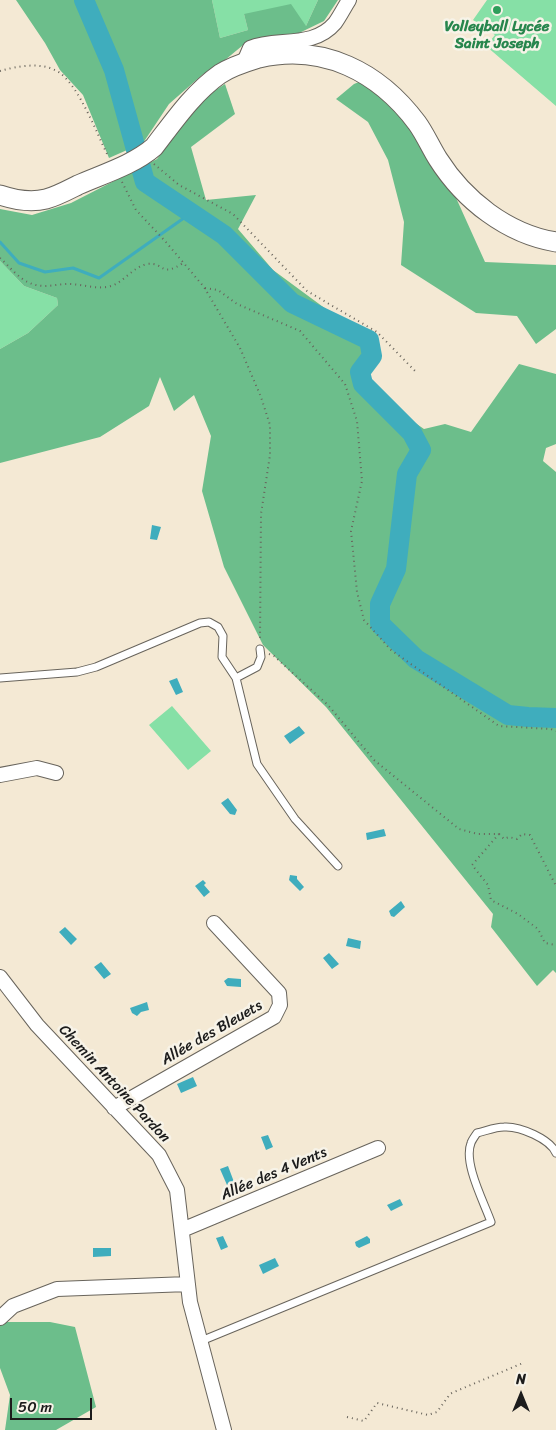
<!DOCTYPE html>
<html>
<head>
<meta charset="utf-8">
<style>
  body { margin:0 }
  #map { position:relative; width:556px; height:1430px; overflow:hidden; background:#f4e9d4; font-family:Sriracha,sans-serif }
  canvas { display:block }
  .north { position:absolute; left:496px; top:1370px; width:50px; height:50px; -webkit-text-stroke:4px #f7f3e8; paint-order:stroke; rotate:0deg; font-size:14px; font-weight:700; line-height:20px; text-align:center; color:#1c1c1c }
  .north::after { content:''; display:block; margin:auto; width:18px; height:22px; background:#1c1c1c; clip-path:polygon(50% 0,100% 100%,50% 72%,0 100%) }
  .scale { position:absolute; left:10px; top:1398px; width:82px; height:22px; box-sizing:border-box; border:2px solid #1c1c1c; border-top:0; padding-left:6px; font-size:15px; line-height:18px; white-space:nowrap; color:#1c1c1c; -webkit-text-stroke:4px #f7f3e8; paint-order:stroke }
</style>
</head>
<body>
<div id="map">
<canvas width="556" height="1430"></canvas>
<div class="north">N</div>
<div class="scale">50 m</div>
</div>
<script>
const ctx = document.querySelector('canvas').getContext('2d');
ctx.lineJoin = 'round';
function fillPath(path, color) { ctx.fillStyle = color; ctx.fill(path, 'evenodd'); }
function trace(path, color, width, dash) { ctx.strokeStyle = color; ctx.lineWidth = width; ctx.lineCap = dash ? 'butt' : 'round'; ctx.setLineDash(dash || []); ctx.stroke(path); }
function drawText(font, color, halo, rows, align = 'center') {
  ctx.font = font + ' Sriracha,sans-serif'; ctx.lineWidth = 5; ctx.setLineDash([]); ctx.textBaseline = 'middle'; ctx.strokeStyle = halo; ctx.fillStyle = color; for (const [text, x, y, turn = 0] of rows) {
    ctx.save(); ctx.translate(x, y); ctx.rotate((+turn || 0) * Math.PI / 180); ctx.textAlign = isNaN(turn) ? turn : align; if (halo) ctx.strokeText(text, 0, 0); ctx.fillText(text, 0, 0); ctx.restore();
  }
}
const green = new Path2D(`
  M212 0H318L306 26 244 14 248 30 220 38Z
  M487 0H556V106L486 46 495 35 473 20Z
  M0 261 24 286 57 298 58 305 28 333 0 349Z
  M172 706 211 751 188 770 149 725Z`);
const forest = new Path2D(`
  M16 0H212L220 38 248 30 244 14 291 4 306 26 318 0H338L324 21 295 35 248 41 225 60 202 75 169 104 143 143 109 158 83 95 60 70 45 43Z
  M371 77 425 137 457 200 485 262 556 265V329L536 344 517 316 476 313 401 265 404 222 388 160 368 122 336 99 354 84Z
  M225 84 235 114 191 147 206 200 256 195 238 229 273 270 368 340 363 369V387L424 429 445 424 471 432 519 364 556 374V444L546 448 543 461 556 472V973L553 970 537 986 491 927 493 914 326 707 263 645 224 567 202 491 211 436 194 395 174 411 160 377 149 406 100 437 0 463V349L28 333 58 305 57 298 24 286 0 261V209L32 215 71 203 157 159 180 128 208 95Z
  M0 1322H50L75 1327 96 1407 56 1430H5L10 1395 0 1368Z`);
const water = new Path2D(`
  M152 525 161 527 157 540 150 539Z
  M177 678 183 692 176 695 169 681Z
  M299 726 305 733 290 744 284 736Z
  M228 798 237 810 235 815 230 814 221 803Z
  M384 829 386 836 367 840 366 833Z
  M290 875 297 876V879L304 887 300 891 289 880Z
  M203 880 206 883 204 885 210 892 204 897 195 886Z
  M401 901 405 907 394 917 391 916 389 911Z
  M65 927 77 939 71 945 59 932Z
  M348 938 361 941 360 949 346 946Z
  M329 953 339 964 332 969 323 958Z
  M101 962 111 974 104 979 94 967Z
  M228 978 241 979V987L227 986 224 981Z
  M147 1002 149 1010 141 1012 137 1016 132 1013 130 1008Z
  M193 1077 197 1086 181 1093 177 1084Z
  M268 1135 273 1147 266 1150 261 1137Z
  M228 1166 234 1182 227 1185 220 1169Z
  M400 1199 403 1205 391 1211 387 1205Z
  M223 1236 228 1247 221 1250 216 1238Z
  M367 1236 370 1239V1243L359 1248 356 1246 355 1242Z
  M93 1248H111V1256L93 1257Z
  M275 1258 279 1266 263 1274 259 1265Z`);
const stream = new Path2D(`
  M0 242 19 263 45 272 73 268 99 278 191 213`);
const river = new Path2D(`
  M84 0 114 70 145 182 224 235 292 303 369 340 372 356 360 372 363 384 412 433 421 450 407 474 396 569 380 604V624L416 659 508 715 528 717 556 718`);
const path = new Path2D(`
  M0 71C18 66 43 61 60 73 80 88 97 134 108 156
  M154 164 179 185 233 214 307 291 377 332 416 372
  M122 182 136 210 165 241 204 287 240 348 261 397 270 425V455L261 514 260 640
  M0 258C9 266 19 279 30 283 43 289 55 284 68 284 82 284 97 290 111 286 124 282 133 267 147 264 165 262 160 278 183 263
  M205 288 218 290 237 304 300 331 345 384 357 421 362 481 351 531 357 592 364 620 391 650 499 726 551 729 556 731
  M269 654 274 656 328 705 374 760 459 829 478 834H499L472 865 488 885 491 900 518 914 538 929 545 943 556 945
  M499 834 504 839 509 837 517 839 522 834 530 835 556 886
  M347 1417 364 1421 377 1403 428 1415 437 1412 450 1394 454 1392 523 1363`);
const service = new Path2D(`
  M0 678 77 672 96 667 200 623 209 622 218 627 223 636 222 657 236 678 257 764 295 819 338 866
  M236 678 257 667 261 657 260 649
  M201 1341 491 1222C484 1202 463 1163 471 1143 472 1140 475 1136 477 1133 486 1131 495 1127 504 1127 520 1126 550 1139 556 1153`);
const minor = new Path2D(`
  M244 62 250 48C277 37 313 49 335 23 340 16 344 8 349 0
  M0 775 37 768 56 773
  M0 977 37 1025 159 1155 177 1190 190 1302 224 1430
  M114 1108 274 1017 280 1005 279 993 214 923
  M182 1230 378 1148
  M0 1318 13 1306 57 1289 188 1284`);
const secondary = new Path2D(`
  M0 195C15 200 30 203 46 199 57 196 68 190 78 185 103 174 133 165 154 147 174 121 193 93 220 74 232 66 246 62 259 58 323 43 379 72 417 123 425 134 431 148 438 159 464 200 507 234 556 242`);
const markers = [
  [497,10,5,"#2e9e5b"]
];
const leisureNames = [
  ["Volleyball Lycée",497,27],
  ["Saint Joseph",497,44]
];
const streetNames = [
  ["Allée des Bleuets",212,1033,-30],
  ["Chemin Antoine Pardon",114,1084,47],
  ["Allée des 4 Vents",274,1174,-23]
];
fillPath(green, '#86e0a6');
fillPath(forest, '#6cbe8b');
fillPath(water, '#3fadbd');
trace(stream, '#3fadbd', 3);
trace(river, '#3fadbd', 20);
trace(service, '#68645c', 9);
trace(minor, '#68645c', 16);
trace(secondary, '#68645c', 21);
trace(path, '#68645c', 2, [1, 4]);
trace(service, '#fff', 7);
trace(minor, '#fff', 14);
trace(secondary, '#fff', 19);
for (const [x, y, r, color] of markers) { const dot = new Path2D(); dot.arc(x, y, r, 0, 2 * Math.PI); ctx.fillStyle = color; ctx.fill(dot); trace(dot, '#f7f3e8', 2); }
drawText('bold 15px', '#27864d', '#f7f3e8', leisureNames);
drawText('15px', '#1c1c1c', '#f7f3e8', streetNames);
</script>
</body>
</html>
